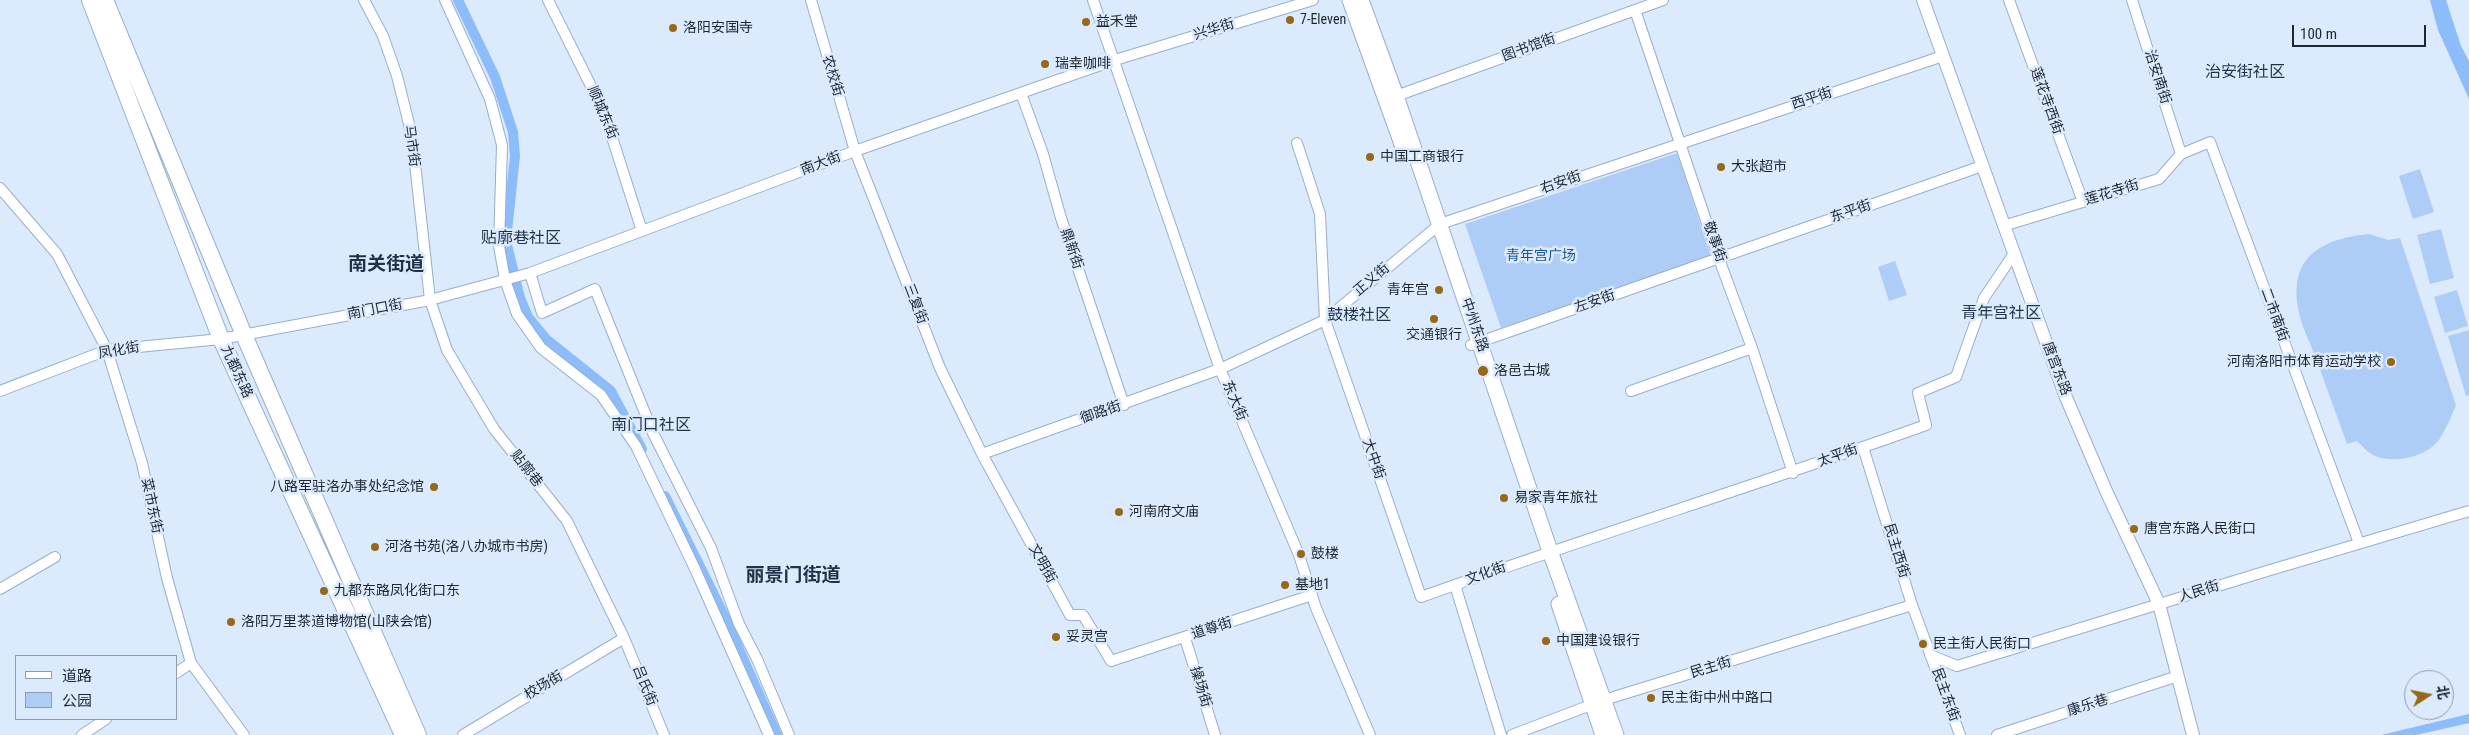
<!DOCTYPE html>
<html>
<head>
<meta charset="utf-8">
<style>
  body { margin:0 }
  #map { position:relative; width:2469px; height:735px; overflow:hidden; background:#dceafd; font-family:"Roboto Condensed","Noto Sans SC",sans-serif }
  canvas { display:block }
  .legend { position:absolute; left:15px; top:655px; width:162px; height:65px; box-sizing:border-box; background:#dceafd; border:1px solid #909cab; margin:0; padding:6px 9px; list-style:none; font-size:15px; color:#1d2631 }
  .legend li { display:flex; align-items:center; gap:10px; height:25px }
  .legend b { width:25px; border:1px solid #909cab }
  .north { position:absolute; left:2404px; top:670px; width:50px; height:50px; box-sizing:border-box; background:#dceafd; border:1px solid #909cab; border-radius:50%; rotate:79deg; font-size:14px; font-weight:700; line-height:20px; text-align:center; color:#1d2631 }
  .north::after { content:''; display:block; margin:auto; width:18px; height:22px; background:#966817; clip-path:polygon(50% 0,100% 100%,50% 72%,0 100%) }
  .scale { position:absolute; left:2292px; top:25px; width:134px; height:22px; box-sizing:border-box; border:2px solid #1d2631; border-top:0; padding-left:6px; font-size:15px; line-height:18px; white-space:nowrap; color:#1d2631; -webkit-text-stroke:4px #dceafd; paint-order:stroke }
</style>
</head>
<body>
<div id="map">
<canvas width="2469" height="735"></canvas>
<ul class="legend">
<li><b style="height:6px;background:#fff"></b>道路</li>
<li><b style="height:14px;background:#adcdf7"></b>公园</li>
</ul>
<div class="north">北</div>
<div class="scale">100 m</div>
</div>
<script>
const ctx = document.querySelector('canvas').getContext('2d');
ctx.lineJoin = 'round';
function fillPath(path, color) { ctx.fillStyle = color; ctx.fill(path, 'evenodd'); }
function trace(path, color, width, dash) { ctx.strokeStyle = color; ctx.lineWidth = width; ctx.lineCap = dash ? 'butt' : 'round'; ctx.setLineDash(dash || []); ctx.stroke(path); }
function drawText(font, color, halo, rows, align = 'center') {
  ctx.font = font + ' "Roboto Condensed","Noto Sans SC",sans-serif'; ctx.lineWidth = 5; ctx.setLineDash([]); ctx.textBaseline = 'middle'; ctx.strokeStyle = halo; ctx.fillStyle = color; for (const [text, x, y, turn = 0] of rows) {
    ctx.save(); ctx.translate(x, y); ctx.rotate((+turn || 0) * Math.PI / 180); ctx.textAlign = isNaN(turn) ? turn : align; if (halo) ctx.strokeText(text, 0, 0); ctx.fillText(text, 0, 0); ctx.restore();
  }
}
const green = new Path2D(`
  M1677 153 1711 257 1501 328 1465 224Z
  M2420 169 2434 212 2413 219 2399 176Z
  M2441 229 2454 278 2430 284 2417 235Z
  M2369 234 2388 240 2400 238 2456 405C2451 417 2446 429 2439 440 2426 457 2394 464 2375 456 2368 453 2362 446 2357 441L2347 444C2337 416 2326 387 2316 358 2310 342 2300 324 2298 307 2289 255 2325 238 2369 234Z
  M1895 261 1907 295 1889 301 1878 267Z
  M2457 290 2468 326 2445 333 2434 297Z
  M2469 330V395L2466 396 2448 336Z`);
const water = new Path2D(`
  M2430 0H2446L2461 46 2469 61V99L2438 30Z
  M2469 714V723L2416 735H2381Z`);
const canal = new Path2D(`
  M458 0 495 77 513 132 515 156 506 241 520 298 528 317 546 339 611 391 642 449
  M665 496 724 615 777 735`);
const minor = new Path2D(`
  M364 0 383 36 397 76 412 136 430 300 447 350 494 429 567 521 624 638 664 735
  M445 0 490 99 502 145 499 246 505 280 517 314 541 348 601 395 636 446 695 569 769 735
  M548 0 604 112 642 231
  M811 0 855 151 940 368 982 454 1070 615H1083L1111 661 1312 595
  M1093 0 1220 369 1299 555 1316 608 1370 735
  M2009 0 2083 202
  M2132 0 2181 154
  M1635 10 1719 259 1752 348 1793 473
  M1021 93 1043 154 1061 218 1124 405
  M1396 96 1663 0
  M1297 143 1320 214 1325 320 1421 597C1588 537 1758 485 1926 425L1918 393 1956 377 1984 298 2013 255
  M0 188 57 254 107 350 142 463 167 578 191 663 244 735
  M2003 226 2159 179 2181 154 2210 142 2359 543
  M530 273 542 313 595 289 653 433 711 548 739 624 757 659 789 735
  M1471 345 1982 166
  M0 391 107 350 221 339 430 300 530 273 855 151 1115 60 1313 0
  M1631 391 1752 348
  M1863 447 1912 605 1960 735
  M982 454 1220 369 1325 320 1440 224 1943 56
  M1455 585 1501 735
  M0 589 55 557
  M1185 638 1215 735
  M1930 655 1957 666 2267 571 2469 511
  M176 673 191 663
  M82 735 106 719
  M463 735 624 638
  M1512 735 1604 700 1912 605
  M1997 735 2178 676`);
const tertiary = new Path2D(`
  M1923 0 2065 395 2107 493 2159 604 2193 735`);
const primary = new Path2D(`
  M1350 0 1403 147
  M1361 0 1396 96 1550 551 1616 735
  M1559 604 1603 735`);
const trunk = new Path2D(`
  M90 0 221 339 403 735
  M105 0 244 335 418 735`);
const markers = [
  [1290,20,5,"#966817"],
  [1086,22,5,"#966817"],
  [673,28,5,"#966817"],
  [1045,64,5,"#966817"],
  [1370,157,5,"#966817"],
  [1721,167,5,"#966817"],
  [1439,290,5,"#966817"],
  [1434,319,5,"#966817"],
  [2391,362,5,"#966817"],
  [1483,371,6,"#966817"],
  [434,487,5,"#966817"],
  [1504,498,5,"#966817"],
  [1119,512,5,"#966817"],
  [2134,529,5,"#966817"],
  [375,547,5,"#966817"],
  [1301,554,5,"#966817"],
  [1285,585,5,"#966817"],
  [324,591,5,"#966817"],
  [231,622,5,"#966817"],
  [1056,637,5,"#966817"],
  [1546,641,5,"#966817"],
  [1923,644,5,"#966817"],
  [1651,698,5,"#966817"]
];
const poiNames = [
  ["7-Eleven",1300,20],
  ["益禾堂",1096,22],
  ["洛阳安国寺",683,28],
  ["瑞幸咖啡",1055,64],
  ["中国工商银行",1380,157],
  ["大张超市",1731,167],
  ["青年宫",1429,290,"right"],
  ["交通银行",1434,335,"center"],
  ["河南洛阳市体育运动学校",2381,362,"right"],
  ["洛邑古城",1494,371],
  ["八路军驻洛办事处纪念馆",424,487,"right"],
  ["易家青年旅社",1514,498],
  ["河南府文庙",1129,512],
  ["唐宫东路人民街口",2144,529],
  ["河洛书苑(洛八办城市书房)",385,547],
  ["鼓楼",1311,554],
  ["基地1",1295,585],
  ["九都东路凤化街口东",334,591],
  ["洛阳万里茶道博物馆(山陕会馆)",241,622],
  ["妥灵宫",1066,637],
  ["中国建设银行",1556,641],
  ["民主街人民街口",1933,644],
  ["民主街中州中路口",1661,698]
];
const streetNames = [
  ["兴华街",1214,30,-17],
  ["图书馆街",1529,48,-20],
  ["农校街",832,76,73],
  ["治安南街",2157,77,72],
  ["西平街",1812,99,-18],
  ["莲花寺西街",2046,101,70],
  ["顺城东街",602,113,67],
  ["马市街",411,146,82],
  ["南大街",821,164,-21],
  ["右安街",1561,183,-19],
  ["莲花寺街",2112,193,-17],
  ["东平街",1851,212,-19],
  ["敬事街",1714,242,71],
  ["鼎新街",1071,249,71],
  ["正义街",1372,280,-40],
  ["左安街",1595,302,-19],
  ["三复街",915,304,69],
  ["南门口街",375,310,-11],
  ["二市南街",2274,315,70],
  ["中州东路",1474,325,71],
  ["凤化街",119,351,-10],
  ["唐宫东路",2056,369,69],
  ["九都东路",236,372,65],
  ["东大街",1234,401,67],
  ["御路街",1101,413,-19],
  ["太平街",1838,456,-20],
  ["大中街",1373,459,71],
  ["贴廓巷",526,469,52],
  ["菜市东街",151,506,78],
  ["民主西街",1896,551,73],
  ["文明街",1042,564,61],
  ["文化街",1486,574,-20],
  ["人民街",2199,592,-17],
  ["道尊街",1212,629,-18],
  ["民主街",1711,668,-17],
  ["校场街",544,686,-31],
  ["吕氏街",644,686,68],
  ["操场街",1200,687,73],
  ["民主东街",1945,695,70],
  ["康乐巷",2088,706,-18]
];
const parkNames = [
  ["青年宫广场",1541,256]
];
const quarterNames = [
  ["治安街社区",2245,73],
  ["贴廓巷社区",521,239],
  ["青年宫社区",2001,314],
  ["鼓楼社区",1359,316],
  ["南门口社区",651,426]
];
const districtNames = [
  ["南关街道",386,265],
  ["丽景门街道",793,576]
];
fillPath(green, '#adcdf7');
fillPath(water, '#8cbcfa');
trace(canal, '#8cbcfa', 10);
trace(minor, '#97aecc', 12);
trace(tertiary, '#97aecc', 14);
trace(primary, '#97aecc', 17);
trace(trunk, '#97aecc', 18);
trace(minor, '#fff', 10);
trace(tertiary, '#fff', 12);
trace(primary, '#fff', 15);
trace(trunk, '#fff', 16);
for (const [x, y, r, color] of markers) { const dot = new Path2D(); dot.arc(x, y, r, 0, 2 * Math.PI); ctx.fillStyle = color; ctx.fill(dot); trace(dot, '#dceafd', 2); }
drawText('14px', '#1d2631', '#dceafd', poiNames, 'left');
drawText('14px', '#1d2631', '#dceafd', streetNames);
drawText('14px', '#1b5499', '#dceafd', parkNames);
drawText('16px', '#1f324a', '#dceafd', quarterNames);
drawText('bold 19px', '#1f324a', '#dceafd', districtNames);
</script>
</body>
</html>
